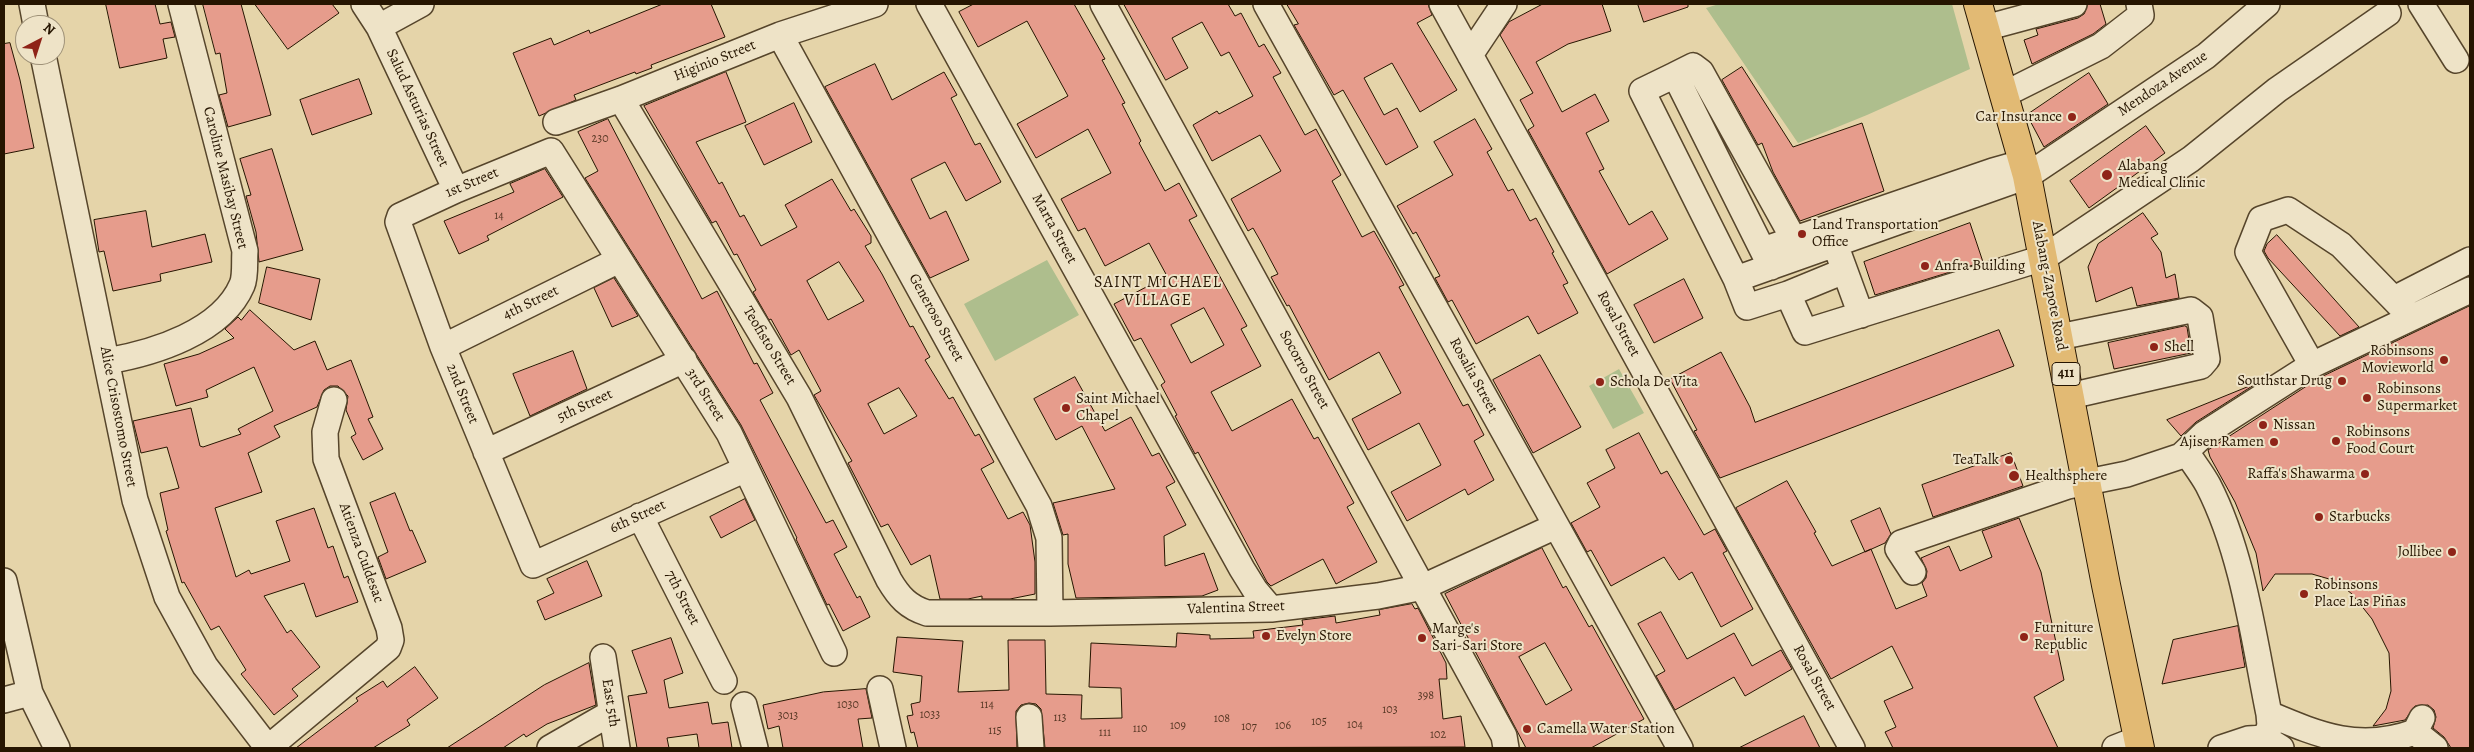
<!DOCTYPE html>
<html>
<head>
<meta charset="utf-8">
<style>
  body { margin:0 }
  #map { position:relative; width:2474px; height:752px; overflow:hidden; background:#e5d4a9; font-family:Alegreya,serif }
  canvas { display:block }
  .frame { position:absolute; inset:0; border:5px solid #261501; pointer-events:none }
  .north { position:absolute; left:15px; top:15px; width:50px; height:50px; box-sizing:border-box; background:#eee3c7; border:1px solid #9e9178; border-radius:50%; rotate:40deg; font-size:14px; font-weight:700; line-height:20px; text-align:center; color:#261501 }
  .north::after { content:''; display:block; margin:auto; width:18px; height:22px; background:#8f2418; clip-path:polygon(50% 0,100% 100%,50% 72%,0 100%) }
</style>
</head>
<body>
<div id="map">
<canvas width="2474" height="752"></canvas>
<div class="frame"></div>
<div class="north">N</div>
</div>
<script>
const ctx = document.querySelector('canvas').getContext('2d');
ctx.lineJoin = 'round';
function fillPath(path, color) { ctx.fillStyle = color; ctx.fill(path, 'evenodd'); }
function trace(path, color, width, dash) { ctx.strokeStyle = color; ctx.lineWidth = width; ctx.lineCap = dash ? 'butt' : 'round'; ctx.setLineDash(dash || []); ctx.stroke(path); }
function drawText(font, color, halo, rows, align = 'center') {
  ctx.font = font + ' Alegreya,serif'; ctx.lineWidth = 4; ctx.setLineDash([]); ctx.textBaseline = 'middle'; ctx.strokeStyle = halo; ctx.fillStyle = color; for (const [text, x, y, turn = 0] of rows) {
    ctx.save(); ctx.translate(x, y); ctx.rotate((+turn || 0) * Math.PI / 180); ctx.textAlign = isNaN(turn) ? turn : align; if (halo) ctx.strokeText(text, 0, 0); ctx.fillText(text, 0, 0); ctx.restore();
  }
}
const green = new Path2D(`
  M1719 4H1952L1970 69 1867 115 1798 143 1706 8Z
  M1047 260 1079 315 995 361 964 304Z
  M1619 369 1644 413 1613 429 1589 386Z`);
const building = new Path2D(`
  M106 4H155L160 24 171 22 175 37 163 39 167 58 120 68Z
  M203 4H241L271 115 228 127 219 95 227 93 220 53 216 54Z
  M255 4H332L339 13 288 49Z
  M663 4H711L725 37 651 65 652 68 636 74 635 72 616 79 574 95 576 100 539 116 513 53 551 38 554 45 589 30 590 33Z
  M974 4H1074L1105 59 1102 60 1125 103 1122 104 1141 141 1139 143 1165 191 1179 183 1197 216 1189 220 1247 326 1241 329 1261 366 1211 392 1232 431 1292 399 1314 439 1318 437 1354 503 1347 507 1377 562 1336 584 1323 559 1271 586 1267 582 1198 452 1195 454 1175 416 1177 415 1161 385 1165 382 1141 338 1134 341 1114 304 1167 276 1149 243 1105 266 1085 228 1078 231 1061 199 1111 173 1110 171 1088 129 1036 158 1017 124 1068 96 1027 21 978 47 959 12ZM1204 308 1224 345 1191 363 1171 325Z
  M1124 4H1228L1235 16 1241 13 1259 47 1264 44 1281 73 1273 77 1305 135 1316 129 1341 175 1332 181 1362 237 1374 231 1391 261 1404 285 1399 287 1463 406 1468 404 1484 435 1474 441 1494 480 1468 495 1465 489 1407 521 1391 492 1441 465 1419 423 1368 450 1352 419 1401 393 1379 352 1329 380 1289 305 1287 306 1271 277 1278 274 1261 242 1253 228 1248 231 1231 199 1281 171 1260 135 1212 161 1193 125 1217 111 1219 114 1253 96 1229 52 1221 56 1202 22 1172 38 1188 68 1166 80Z
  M1287 4H1428L1432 15 1417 23 1457 90 1420 112 1392 63 1364 78 1384 115 1397 108 1418 147 1386 165 1343 90 1334 95 1294 25 1298 24Z
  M1543 4H1602L1611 31 1568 44 1536 62 1562 112 1595 94 1609 121 1586 133 1604 169 1599 171 1629 225 1652 211 1668 239 1607 274 1528 130 1534 126 1520 100 1533 93 1500 35 1509 22Z
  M1638 4H1688V7L1644 22Z
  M2088 4H2100L2106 24 2093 34 2032 64 2024 40 2038 35 2036 29 2078 18 2084 14Z
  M10 43 20 80 34 148 4 154V44Z
  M875 64 892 100 944 72 957 95 951 98 975 145 980 143 1001 182 966 201 945 162 911 179 930 219 946 211 969 260 930 278 825 87Z
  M1742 67 1793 147 1862 123 1884 191 1800 221 1773 172 1762 143 1758 145 1722 80Z
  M726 72 746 122 696 142 719 184 722 182 740 217 744 215 761 246 797 227 785 205 832 179 851 211 854 209 871 236V243L865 246 882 274 910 327 913 326 930 357 925 360 949 399 953 397 975 436 979 434 994 462 981 469 1008 519 1023 512 1030 525 1035 562V594L1010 599H982V596L968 599H940L930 555 911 565 888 524 881 527 848 463 852 461 814 395 821 391 799 350 791 355 771 319 769 320 753 292 756 290 737 254 734 255 716 221 712 223 644 106ZM839 262 864 301 828 320 807 281ZM899 388 917 416 884 434 868 404Z
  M2089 73 2108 104 2044 147 2027 115Z
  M359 79 372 114 312 135 300 100Z
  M794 103 812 142 764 165 745 126Z
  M608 119 702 299 717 291 754 364 757 363 773 393 760 400 826 523 833 520 847 547 834 554 857 598 860 596 870 617 843 631 829 604 827 605 796 539 797 538 741 425 585 178 598 171 578 132Z
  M1475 119 1492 149 1487 152 1508 191 1513 189 1530 221 1536 218 1554 252 1552 253 1568 283 1563 285 1578 313 1538 334 1528 316 1476 344 1452 300 1448 302 1435 278 1440 276 1416 232 1413 234 1397 206 1453 175 1434 142Z
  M2146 126 2165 153 2089 208 2070 181Z
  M272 149 303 250 259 262 256 232 246 196 251 195 240 159Z
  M545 169 563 197 487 236 489 240 459 254 444 221 514 192 510 184Z
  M146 211 152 247 205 234 212 262 160 274 161 281 113 291 104 251 99 252 94 220Z
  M2143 213 2158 234 2151 238 2161 252 2166 278 2175 274 2179 298 2137 306 2132 287 2096 302 2088 267 2098 244Z
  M1970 223 1983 262 1875 295 1864 262Z
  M2277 235 2359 327 2340 336 2268 258 2264 251 2267 244Z
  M267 267 320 279 311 320 259 303Z
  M614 278 638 316 612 327 594 288Z
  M1684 279 1703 318 1654 343 1634 305Z
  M2470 306V748H2451L2444 737 2433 728 2436 717 2434 710 2428 705 2415 706 2405 720 2373 726 2386 709 2391 691 2389 653 2372 619 2352 594 2336 581 2312 574H2275L2263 591 2256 553 2235 502 2210 457 2208 450 2319 378Z
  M250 310 294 350 315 341 327 370 351 360 373 417 368 419 383 449 363 460 351 437 356 434 346 410 348 396 338 386H330L324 390 317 407 274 426 280 437 248 453 262 492 215 508 236 577 249 570 251 574 290 561 276 521 314 508 328 548 333 546 344 578 348 576 358 602 316 617 304 583 264 596 287 633 291 630 320 667 292 689 298 696 274 715 241 674 246 670 219 626 211 630 184 582 182 583 166 531 168 530 160 493 179 488 167 447 141 453 133 421 191 408 200 446 203 447 241 434 238 429 273 411 254 367 206 390 208 397 176 406 164 364 199 354 234 338 225 329 238 317 241 320Z
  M2185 326 2187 327 2191 353 2114 369 2108 343Z
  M1999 330 2014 366 1720 478 1694 431 1697 430 1670 379 1721 352 1750 407 1755 422Z
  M573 351 587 389 530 416 513 374Z
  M1540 355 1581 427 1533 453 1493 380Z
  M1075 377 1105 431 1131 417 1152 456 1159 453 1175 482 1166 487 1186 525 1164 536 1165 566 1204 553 1218 590 1202 596 1076 598 1068 564V534L1063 535 1053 503 1115 489 1082 426 1056 440 1034 399Z
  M2257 383 2196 422 2181 436 2167 420Z
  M1639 433 1661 474 1667 471 1704 535 1715 529 1727 551 1723 553 1753 609 1721 627 1692 572 1679 580 1664 557 1611 586 1591 550 1587 552 1571 523 1600 507 1587 483 1615 468 1606 450Z
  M2011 453 2023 486 1933 517 1922 485Z
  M1787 481 1816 532 1814 533 1832 566 1871 549 1896 609 1927 596 1922 583 1926 578 1927 571 1921 558 1949 546 1960 571 1992 557 1982 531 2019 518 2041 572 2064 680 2034 697 2058 748H1893L1885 732 1896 727 1884 701 1913 688 1892 646 1831 679 1736 508Z
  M395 493 410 531 412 530 426 562 386 579 378 557 388 552 370 503Z
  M745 499 755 520 721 538 710 517Z
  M1880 508 1891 534 1885 543 1865 552 1851 521Z
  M1542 548 1563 588 1566 586 1589 627 1592 625 1644 719 1591 748H1526L1445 594ZM1545 643 1572 690 1546 705 1519 657Z
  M587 561 602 596 545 620 537 601 554 593 547 579Z
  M1412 604 1415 609 1418 608 1446 663 1447 679H1439L1443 719 1461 716 1465 747 1045 748 1041 709 1036 704 1029 703 1021 705 1016 711 1017 748H918L914 732 911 733 907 716 913 715 911 704 920 702 922 676 893 672 897 637 963 641 958 692 1009 690 1008 640H1045L1046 694 1082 695 1081 719 1122 718 1121 688 1089 687 1091 643 1176 647 1177 633 1210 635V639L1254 638 1253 631 1303 625 1302 620 1335 616 1336 623 1380 615 1379 610Z
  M1661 612 1687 659 1734 633 1752 666 1781 650 1792 669 1745 696 1734 677 1675 710 1656 676 1665 671 1638 624Z
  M2238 626 2245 667 2162 684 2173 640Z
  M671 638 683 673 664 680 669 708 708 702 712 724 728 722 732 748H699L697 734 667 738 669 748H637L628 696 647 693 632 651Z
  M589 663 596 705 547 724 526 737 524 734 503 748H447L544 685Z
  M415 667 438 698 407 720 410 725 373 748H296L358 701 356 698 383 681 387 687Z
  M866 689 872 718 858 719 863 748H783L779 726 768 729 763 705 823 692Z
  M1804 716 1820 748H1739Z`);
const minor = new Path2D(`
  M32 4 36 25
  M364 4 379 27 456 190
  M929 4 1242 569 1255 590 1271 609
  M1103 4 1504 736 1506 748
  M1266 4 1680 748
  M1442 4 1852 748
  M2421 4 2456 60
  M379 27 421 4
  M1985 28 2074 4
  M780 35 1039 506 1049 538 1050 613
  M43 55 135 500 167 597 205 666 268 748 388 648 391 640 389 628 326 459 325 432 334 400
  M1470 55 1504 4
  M1675 75 1693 66 1701 72 1802 254
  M2005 94 2101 46 2141 15 2139 4
  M621 99 799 397 889 580C899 597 908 607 927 613H1050L1271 609 1378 596 1423 587 1556 526
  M556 122 621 99 780 35 875 4
  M1835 244 1861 315
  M1763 250 1993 171 2025 162
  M1771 267 1675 75 1642 91 1736 279 1747 307 1788 294 1805 332 2043 258 2191 159 2277 90 2388 13
  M1736 279 2027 176 2206 56 2267 4
  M1788 294 1844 271
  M2394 299 2470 260
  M2059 337 2191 310 2200 317 2207 359 2201 366 2070 396
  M443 347 619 260
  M107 361C154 353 222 332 242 285 246 276 244 261 245 251L181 4
  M2312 365 2248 252 2261 219 2288 210 2341 245 2411 317
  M486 452 684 360
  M2187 453C2194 464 2202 474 2208 485 2243 553 2254 640 2269 714L2270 726 2265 738
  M746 469 533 565 443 347 398 222 400 216 456 190 551 151 729 433 834 653
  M640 516 724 681
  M1913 572 1898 549 1901 543 2068 486 2127 474 2181 456 2204 434 2312 365 2470 290
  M4 581 30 693 57 748
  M603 657 617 748
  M880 689 893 748
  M4 700 30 693
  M744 705 755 748
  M2269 714C2321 736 2360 752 2415 732L2422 718
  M1029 717 1031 748
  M2415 732 2435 748
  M550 748 611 713
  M2115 748 2138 739
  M2221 748 2248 739 2265 738 2281 748`);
const highway = new Path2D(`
  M1978 4 2027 176 2106 585 2140 748`);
const markers = [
  [2072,117,5,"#8f2418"],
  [2107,175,6,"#8f2418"],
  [1802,234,5,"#8f2418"],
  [1925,266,5,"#8f2418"],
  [2154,347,5,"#8f2418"],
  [2444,360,5,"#8f2418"],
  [2342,381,5,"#8f2418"],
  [1600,382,5,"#8f2418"],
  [2367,398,5,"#8f2418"],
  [1066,408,5,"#8f2418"],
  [2263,425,5,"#8f2418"],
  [2336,441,5,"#8f2418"],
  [2274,442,5,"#8f2418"],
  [2009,460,5,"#8f2418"],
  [2365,474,5,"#8f2418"],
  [2014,476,6,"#8f2418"],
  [2319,517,5,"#8f2418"],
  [2452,552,5,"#8f2418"],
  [2304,594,5,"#8f2418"],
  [1266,636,5,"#8f2418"],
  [2024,637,5,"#8f2418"],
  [1422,638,5,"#8f2418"],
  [1527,729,5,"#8f2418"]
];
const numberNames = [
  ["230",600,139],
  ["14",499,216],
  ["398",1426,696],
  ["1030",848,705],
  ["114",987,705],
  ["103",1390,710],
  ["1033",930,715],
  ["3013",788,716],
  ["113",1060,718],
  ["108",1222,719],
  ["105",1319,722],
  ["104",1355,725],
  ["109",1178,726],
  ["106",1283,726],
  ["107",1249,727],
  ["110",1140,729],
  ["115",995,731],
  ["111",1105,733],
  ["102",1438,735]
];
const shields = [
  [2066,374,28]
];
const shieldNames = [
  ["411",2066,374]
];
const streetNames = [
  ["Higinio Street",715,61,-22],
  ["Mendoza Avenue",2163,84,-34],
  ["Salud Asturias Street",417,108,65],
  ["Caroline Masibay Street",225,178,76],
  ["1st Street",472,183,-23],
  ["Marta Street",1054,229,61],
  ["Alabang-Zapote Road",2049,286,79],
  ["4th Street",531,303,-26],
  ["Generoso Street",936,318,61],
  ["Rosal Street",1618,324,61],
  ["Teofisto Street",769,346,59],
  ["Socorro Street",1304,370,61],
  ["Rosalia Street",1473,376,61],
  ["2nd Street",462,394,68],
  ["3rd Street",705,395,58],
  ["5th Street",585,406,-25],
  ["Alice Crisostomo Street",118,417,79],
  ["6th Street",638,517,-25],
  ["Atienza Culdesac",361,553,70],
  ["7th Street",682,598,63],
  ["Valentina Street",1236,608,-2],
  ["Rosal Street",1814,678,61],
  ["East 5th",610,703,81]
];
const poiNames = [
  ["Car Insurance",2062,117,"right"],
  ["Alabang",2118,166],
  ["Medical Clinic",2118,183],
  ["Land Transportation",1812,225],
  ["Office",1812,242],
  ["Anfra Building",1935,266],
  ["Shell",2164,347],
  ["Robinsons",2434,351,"right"],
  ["Movieworld",2434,368,"right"],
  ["Southstar Drug",2332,381,"right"],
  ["Schola De Vita",1610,382],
  ["Robinsons",2377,389],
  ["Supermarket",2377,406],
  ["Saint Michael",1076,399],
  ["Chapel",1076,416],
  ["Nissan",2273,425],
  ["Robinsons",2346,432],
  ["Food Court",2346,449],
  ["Ajisen Ramen",2264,442,"right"],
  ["TeaTalk",1999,460,"right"],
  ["Raffa's Shawarma",2355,474,"right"],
  ["Healthsphere",2025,476],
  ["Starbucks",2329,517],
  ["Jollibee",2442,552,"right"],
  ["Robinsons",2314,585],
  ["Place Las Piñas",2314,602],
  ["Furniture",2034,628],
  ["Republic",2034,645],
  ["Marge's",1432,629],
  ["Sari-Sari Store",1432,646],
  ["Evelyn Store",1276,636],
  ["Camella Water Station",1537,729]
];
const neighbourhoodNames = [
  ["SAINT MICHAEL",1158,283],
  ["VILLAGE",1158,301]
];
fillPath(green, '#aebe8d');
fillPath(building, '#e69c8c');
trace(building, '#261501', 1);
trace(minor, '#56452b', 28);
trace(highway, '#261501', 30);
trace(minor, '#eee3c7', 25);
trace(highway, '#e2ba74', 28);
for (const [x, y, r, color] of markers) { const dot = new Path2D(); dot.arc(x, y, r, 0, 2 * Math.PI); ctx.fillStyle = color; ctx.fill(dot); trace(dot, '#eee3c7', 2); }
drawText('12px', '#563724', null, numberNames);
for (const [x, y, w] of shields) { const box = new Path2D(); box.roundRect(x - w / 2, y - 11.5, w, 23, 4); ctx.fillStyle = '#eee3c7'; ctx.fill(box); trace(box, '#261501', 1); }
drawText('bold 14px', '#261501', null, shieldNames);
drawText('15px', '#261501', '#eee3c7', streetNames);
drawText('15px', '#261501', '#eee3c7', poiNames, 'left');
ctx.letterSpacing = '1px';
drawText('16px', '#261501', '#eee3c7', neighbourhoodNames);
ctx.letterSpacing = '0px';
</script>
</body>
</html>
